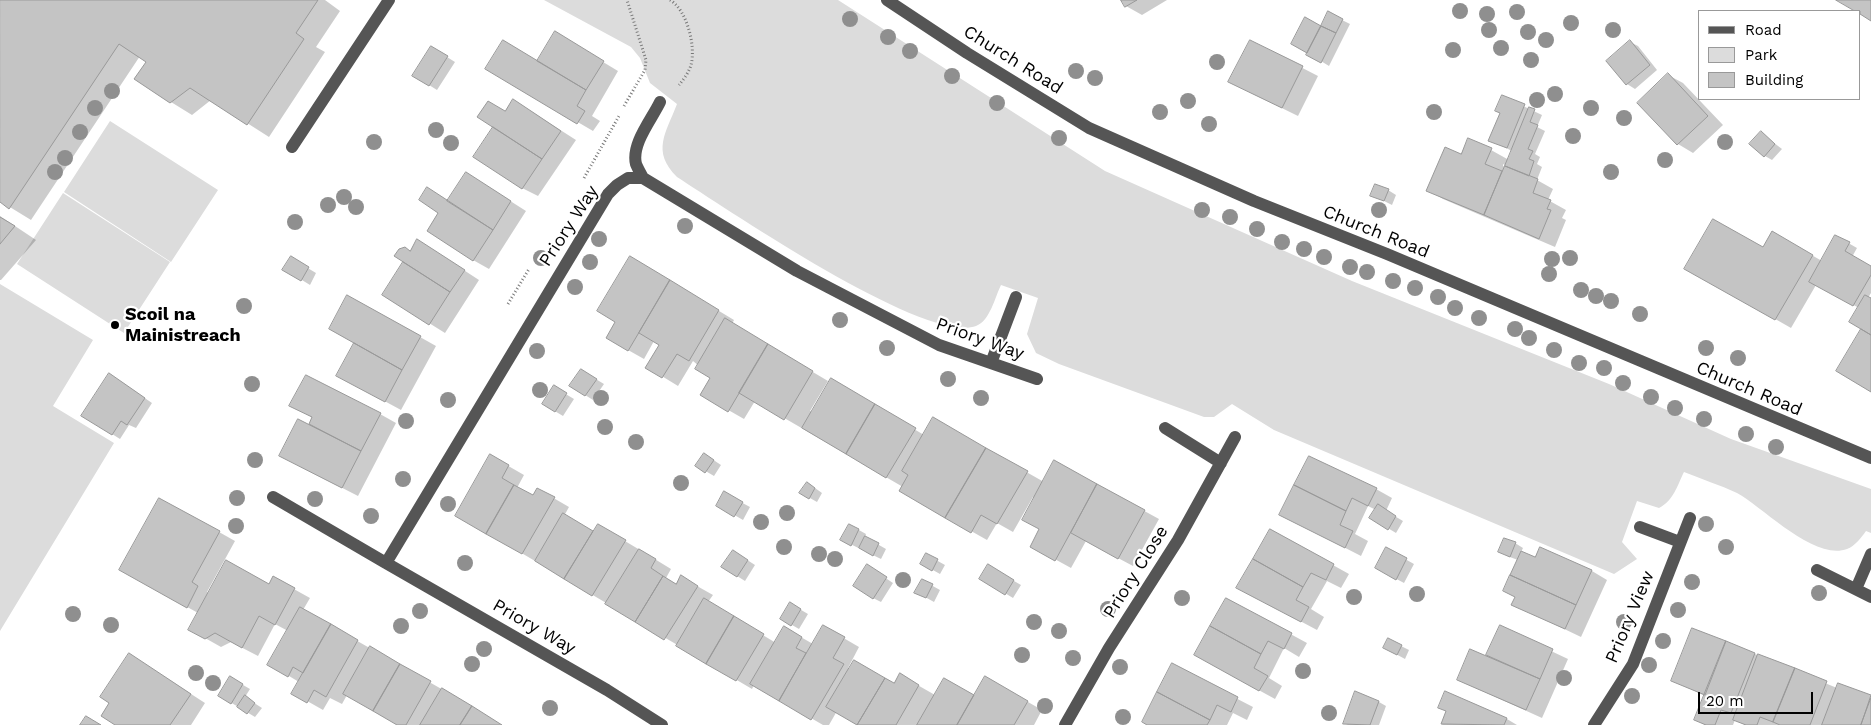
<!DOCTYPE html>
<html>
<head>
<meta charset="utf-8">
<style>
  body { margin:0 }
  #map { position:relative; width:1871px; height:725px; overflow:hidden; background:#fff; font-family:"Work Sans",sans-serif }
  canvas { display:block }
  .legend { position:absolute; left:1698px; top:10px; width:162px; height:90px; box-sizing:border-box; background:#fff; border:1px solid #999; margin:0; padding:6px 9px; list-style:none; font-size:15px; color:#000 }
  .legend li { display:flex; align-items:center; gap:10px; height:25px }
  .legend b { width:25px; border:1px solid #999 }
  .scale { position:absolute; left:1698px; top:692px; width:115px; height:22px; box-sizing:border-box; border:2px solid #000; border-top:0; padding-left:6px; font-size:15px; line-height:18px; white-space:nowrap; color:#000; -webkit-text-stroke:4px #fff; paint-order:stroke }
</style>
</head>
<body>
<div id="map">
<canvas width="1871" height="725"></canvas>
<ul class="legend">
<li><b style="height:6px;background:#555"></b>Road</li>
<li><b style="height:14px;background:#dcdcdc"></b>Park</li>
<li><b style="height:14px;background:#c4c4c4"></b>Building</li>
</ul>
<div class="scale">20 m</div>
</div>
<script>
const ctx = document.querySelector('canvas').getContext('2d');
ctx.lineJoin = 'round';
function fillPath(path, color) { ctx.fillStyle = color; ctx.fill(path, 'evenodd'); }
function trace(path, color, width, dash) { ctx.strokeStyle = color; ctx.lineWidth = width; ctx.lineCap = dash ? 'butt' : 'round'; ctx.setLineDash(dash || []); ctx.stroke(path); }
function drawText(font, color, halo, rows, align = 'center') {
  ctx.font = font + ' "Work Sans",sans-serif'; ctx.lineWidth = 4.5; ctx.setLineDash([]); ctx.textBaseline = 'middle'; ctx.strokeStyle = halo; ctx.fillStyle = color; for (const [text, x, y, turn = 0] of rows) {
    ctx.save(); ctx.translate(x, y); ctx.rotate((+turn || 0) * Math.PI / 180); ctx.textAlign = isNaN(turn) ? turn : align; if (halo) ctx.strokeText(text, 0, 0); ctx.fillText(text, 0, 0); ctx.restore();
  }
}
const green = new Path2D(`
  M544 0H838L1105 171 1352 281 1609 384 1731 439 1871 489V533L1866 531C1861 538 1855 546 1847 549 1814 561 1764 508 1737 493 1720 485 1701 479 1684 472 1677 486 1674 500 1659 508L1637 501 1622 542 1637 559 1614 574 1274 430 1232 404 1214 417H1204L1059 364 1036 353 1027 334 1038 298 1001 285C995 297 990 321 976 326 926 345 727 209 677 177 651 151 666 133 677 104L650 83 640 58 631 47Z
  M110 121 218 190 171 262 64 192Z
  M63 193 170 262 124 333 17 264Z
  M0 284 93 340 53 406 114 443 0 631Z`);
const shadow = new Path2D(`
  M1 0H325L340 11 316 47 325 52 269 137 211 100 192 115 171 102 148 61 140 56 31 220 0 201Z
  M1121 0H1167L1142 15 1126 6Z
  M1306 19 1321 27 1342 20 1350 24 1329 66 1293 44Z
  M555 33 618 71 592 116 600 121 593 131 487 69 538 62Z
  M1250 41 1318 76 1298 116 1245 90Z
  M1630 42 1638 46 1657 70 1635 89 1627 84 1607 61Z
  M439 52 455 62 437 90 429 85Z
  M1668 75 1683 83 1723 125 1693 153 1678 144Z
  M1502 96 1542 115 1537 127 1545 131 1535 154 1540 157 1537 164 1542 167 1537 180 1553 189 1548 200 1566 210 1562 218 1566 220 1555 247 1443 199 1428 190 1461 156 1491 150 1509 160 1512 151 1490 140 1501 114ZM1503 164 1510 168V170L1503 166Z
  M529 110 576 140 538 196 522 188 506 112Z
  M1761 133 1782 149 1772 160 1765 156Z
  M482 183 526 211 489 269 473 260 448 201Z
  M1388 190 1396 195 1392 205 1372 195Z
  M0 216 36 240 1 280H0Z
  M1773 233 1822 261 1836 236 1857 248 1852 257 1871 267V293L1868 298 1871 300V333L1859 308 1816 285 1791 328 1686 268 1764 249Z
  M433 250 479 280 445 333 384 295 410 252Z
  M291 258 316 273 310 285 284 269Z
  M646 267 734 320 732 324 828 381 810 411 813 412 832 380 924 435 933 419 1044 482 1055 462 1159 519 1133 566 1086 541 1071 568 1031 546 1040 529 1033 497 1013 532 997 523 987 540 900 491 903 487 755 401 744 419 702 395 712 377 693 361 678 386 647 367 661 345 654 341 644 359 628 350Z
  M420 337 436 346 401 410 353 384 356 343Z
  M589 375 604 384 593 400 585 395Z
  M117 379 152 403 136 428 129 425 120 439 112 434Z
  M554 387 574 399 563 416 543 404Z
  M291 406 380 414 396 423 358 496 280 456 309 426 313 418Z
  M491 456 524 475 517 488 533 497 538 489 569 507 564 516 594 533 598 525 640 550 671 569 666 578 677 585 697 586 713 595 708 602 776 643 785 628 813 644 823 626 859 647 848 668 850 669 894 685 900 675 935 695 944 679 974 697 986 678 1042 710 1034 725H859L837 711 829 725H823L754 685 752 689 457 515Z
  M712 459 721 465 714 476 697 466Z
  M815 488 822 493 817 502 801 493Z
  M1376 489 1392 498 1386 511 1403 521 1396 533 1371 518 1376 510 1368 506 1355 534 1368 541 1361 556 1281 515Z
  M724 493 750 507 743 520 717 505Z
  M850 525 866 534 865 537 886 549 881 559 842 540Z
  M1270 530 1349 574 1341 588 1327 581 1311 609 1324 617 1317 630 1253 596Z
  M219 532 235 541 224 561 270 585 274 578 310 598 303 610 445 691 500 725H399L347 695 342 704 330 698 323 710 293 693 299 682 269 664 288 631 275 624 258 656 231 642 221 647 205 638 198 613 121 570ZM224 561 226 562 209 593 207 592Z
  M1515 543 1523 548 1521 552 1535 559 1592 571 1607 580 1581 637 1512 604 1516 597 1518 560 1507 556Z
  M1387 549 1414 564 1404 583 1376 568Z
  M927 555 945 565 940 574 922 564Z
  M741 556 755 565 745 581 737 576Z
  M988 566 1021 585 1013 598 980 578Z
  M875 571 893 583 881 602 873 598Z
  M922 580 940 590 934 602 916 592Z
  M1226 599 1307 643 1299 657 1284 648 1269 678 1282 686 1275 699 1211 664Z
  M791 604 808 614 799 629 792 625Z
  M1500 627 1568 659 1542 718 1458 680 1486 657Z
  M1389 640 1409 650 1405 659 1392 652Z
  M129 654 205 703 191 725H117L111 702Z
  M1755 654 1837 688 1839 684 1871 697V725H1745L1735 720 1733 725H1705L1696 720 1705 696 1672 680Z
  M1172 665 1253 707 1247 720 1233 713 1227 725H1149Z
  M231 678 250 689 245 697 262 708 255 717 220 696Z
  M1446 693 1507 719 1517 725H1442L1448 712Z
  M1379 702 1386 706 1379 725H1348L1344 723Z`);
const building = new Path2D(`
  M0 0H318L296 33 304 39 247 125 190 88 170 103 134 79 146 62 119 44 9 209 0 202Z
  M1121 0H1137L1125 7Z
  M1836 0H1871V21L1860 14V11H1855Z
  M1328 11 1343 19 1336 33 1321 26Z
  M1305 17 1321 26 1307 53 1291 44Z
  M1321 26 1336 33 1321 63 1306 55Z
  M555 31 604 61 586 90 537 61Z
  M503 40 586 90 577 106 585 111 577 124 485 69Z
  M1250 40 1303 66 1282 108 1228 82Z
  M1630 40 1650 65 1626 85 1606 61Z
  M431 46 448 56 429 86 412 76Z
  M1668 73 1708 116 1677 145 1637 103Z
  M1502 95 1525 104 1507 148 1488 141 1500 113 1495 111Z
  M513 99 561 131 542 159 477 117 488 101 505 111Z
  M1529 107 1535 109 1530 122 1538 125 1528 149 1533 151 1529 159 1534 161 1529 176 1505 166Z
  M493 127 542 159 522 189 473 157Z
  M1761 131 1775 144 1764 157 1749 144Z
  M1468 138 1492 148 1485 164 1502 171 1484 215 1426 191 1445 147 1461 154Z
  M1505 166 1538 179 1533 193 1551 200 1547 209 1551 210 1539 239 1484 215Z
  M466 172 511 201 493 230 447 201Z
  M1375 184 1389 189 1384 201 1370 196Z
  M427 187 493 230 473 261 427 231 438 213 419 200Z
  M0 217 15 226 0 244Z
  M1713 219 1763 247 1772 231 1813 255 1775 320 1684 269Z
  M1835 235 1850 242 1845 251 1871 266V275L1853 306 1809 282Z
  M417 239 465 270 450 292 394 256 399 249 405 247 410 251Z
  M291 256 309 267 301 281 282 270Z
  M630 256 670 280 628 351 606 338 615 322 597 311Z
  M403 262 450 292 429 325 382 295Z
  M670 280 719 310 689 361 677 354 662 378 645 368 659 345 639 333Z
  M347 295 421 336 402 370 329 329Z
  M1865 295 1871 298V335L1849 322Z
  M725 318 768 344 728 412 700 395 710 378 695 369Z
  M1861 329 1871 335V392L1836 371Z
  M354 343 402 370 385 402 336 376Z
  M768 344 813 371 784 420 739 393Z
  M581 369 597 379 585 396 569 386Z
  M109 373 145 398 127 425 121 421 112 435 81 416Z
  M306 375 381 413 361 451 309 424 312 417 289 406Z
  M831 378 875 404 846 454 802 428Z
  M554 385 567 393 555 412 542 404Z
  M875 404 916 428 886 478 846 454Z
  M933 417 986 448 945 518 899 491 908 475 902 471Z
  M298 419 361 451 342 488 279 456Z
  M986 448 1028 471 997 524 981 515 971 533 945 518Z
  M704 453 714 460 705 473 695 466Z
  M490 454 509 465 502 478 514 485 486 534 455 516Z
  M1309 456 1377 488 1368 506 1352 498 1346 511 1294 485Z
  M1054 460 1097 484 1055 561 1030 547 1039 529 1022 520Z
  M807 482 815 488 809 499 799 493Z
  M1097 484 1145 510 1118 559 1071 533Z
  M514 485 533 495 537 488 555 497 522 554 486 534Z
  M1294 485 1346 511 1340 525 1353 531 1345 548 1279 515Z
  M724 491 743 502 734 517 716 506Z
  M159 498 220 531 192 582 198 586 187 608 119 570Z
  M1378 504 1396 516 1388 530 1369 518Z
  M563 513 593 531 564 579 535 561Z
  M598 524 626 540 592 596 564 579Z
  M849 524 859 529 851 546 840 540Z
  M1270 529 1334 564 1326 580 1311 573 1303 587 1253 559Z
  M865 536 879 543 873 556 859 548Z
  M1504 538 1516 542 1510 557 1498 552Z
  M1386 547 1407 558 1396 580 1375 568Z
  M1540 547 1592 570 1576 605 1510 575 1521 551 1535 557Z
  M639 549 656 559 651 568 663 576 635 622 605 604Z
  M733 550 748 560 737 577 721 567Z
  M926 553 938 559 932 571 920 564Z
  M1253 559 1303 587 1296 600 1309 607 1301 622 1236 588Z
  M226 560 269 584 273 576 295 588 275 625 259 616 242 648 215 633 205 639 188 630Z
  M867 564 887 577 873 599 853 586Z
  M988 564 1014 580 1005 595 979 579Z
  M681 575 698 586 664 640 635 622 663 576 676 584Z
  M1510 575 1576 605 1565 629 1511 605 1515 597 1503 591Z
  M922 579 933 584 926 598 914 593Z
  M704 598 734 616 706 664 676 646Z
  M1226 598 1292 633 1284 649 1268 641 1261 654 1210 626Z
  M790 602 801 609 791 626 780 619Z
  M300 607 331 624 303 673 293 667 288 677 267 665Z
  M734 616 764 634 736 681 706 664Z
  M331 624 358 640 326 697 314 690 307 703 291 694Z
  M823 625 845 637 833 658 844 664 811 720 779 701Z
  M1500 625 1553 649 1540 679 1486 655Z
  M784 626 802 637 796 648 806 653 779 701 750 684Z
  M1210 626 1261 654 1254 668 1268 676 1259 691 1194 655Z
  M1692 628 1726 641 1705 695 1671 681Z
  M1388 638 1402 645 1397 655 1383 648Z
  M1726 641 1755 653 1731 713 1721 710 1715 725H1706L1694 720Z
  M370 646 400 664 373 711 343 694Z
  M1470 649 1540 679 1526 710 1457 680Z
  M129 653 191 694 170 725H115L101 716 109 703 100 697Z
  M1758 654 1795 668 1773 722 1760 717 1757 725H1746L1733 720Z
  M854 660 885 678 857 725 826 707Z
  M1172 663 1238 697 1231 712 1217 705 1210 720 1157 692Z
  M400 664 431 681 406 725H397L373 711Z
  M1795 668 1827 681 1810 725H1780L1773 722Z
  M900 673 919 685 896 725H857L885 678 894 683Z
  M230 676 243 684 231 704 218 696Z
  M985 676 1028 701 1014 725H957Z
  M944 678 974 695 957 725H917Z
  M1838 683 1871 695 1861 725H1822Z
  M442 688 472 706 460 725H420Z
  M1355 691 1379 701 1370 725 1343 724Z
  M1445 691 1507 718 1504 725 1441 724 1446 711 1438 708Z
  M1157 692 1210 720 1207 725H1147L1142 722Z
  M245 695 255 703 247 714 237 707Z
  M1871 698V725H1861Z
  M472 706 502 725H460Z
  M86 716 101 725H80Z`);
const path = new Path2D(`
  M670 0C687 10 696 46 691 65 689 72 684 79 679 85
  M624 106 645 70 646 60 627 0
  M584 178 619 116
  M508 304 529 269`);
const minor = new Path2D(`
  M887 0 967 53 1089 128 1254 201 1387 254 1871 458
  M292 147 389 0
  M643 178C641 174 638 169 636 164 631 144 652 119 660 102
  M991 363 1016 297
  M1165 428 1221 463
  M273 497 386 563
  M1640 527 1680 542
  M1817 570 1871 597
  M1856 589 1871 554
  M662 725 607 690 386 563 608 194 617 185 628 178H643L797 271 939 345 1037 379
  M1065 725 1109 648 1178 540 1235 437
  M1594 725 1633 664 1690 518`);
const trees = [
  [1460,11],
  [1517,12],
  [1487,14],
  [850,19],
  [1571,23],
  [1489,30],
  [1613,30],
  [1528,32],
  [888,37],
  [1546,40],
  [1501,48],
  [1453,50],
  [910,51],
  [1531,60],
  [1217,62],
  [1076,71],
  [952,76],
  [1095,78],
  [112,91],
  [1555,94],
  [1537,100],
  [1188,101],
  [997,103],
  [95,108],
  [1591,108],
  [1160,112],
  [1434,112],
  [1624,118],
  [1209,124],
  [436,130],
  [80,132],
  [1573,136],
  [1059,138],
  [374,142],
  [1725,142],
  [451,143],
  [65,158],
  [1665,160],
  [55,172],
  [1611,172],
  [344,197],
  [328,205],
  [356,207],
  [1202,210],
  [1379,210],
  [1230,217],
  [295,222],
  [685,226],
  [1257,229],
  [599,239],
  [1282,242],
  [1304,249],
  [1324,257],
  [541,258],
  [1570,258],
  [1552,259],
  [590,262],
  [1350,267],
  [1367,272],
  [1549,274],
  [1393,281],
  [575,287],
  [1415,288],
  [1581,290],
  [1596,296],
  [1438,297],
  [1611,301],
  [244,306],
  [1455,308],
  [1640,314],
  [1479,318],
  [840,320],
  [1515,329],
  [1529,338],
  [887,348],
  [1706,348],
  [1554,350],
  [537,351],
  [1738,358],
  [1579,363],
  [1604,368],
  [948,379],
  [1623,383],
  [252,384],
  [540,390],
  [1651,397],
  [601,398],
  [981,398],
  [448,400],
  [1675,408],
  [1704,419],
  [406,421],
  [605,427],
  [1746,434],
  [636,442],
  [1776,447],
  [255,460],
  [403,479],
  [681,483],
  [237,498],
  [315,499],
  [448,504],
  [787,513],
  [371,516],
  [761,522],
  [1706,524],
  [236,526],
  [784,547],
  [1726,547],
  [819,554],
  [835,559],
  [465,563],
  [903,580],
  [1692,582],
  [1819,593],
  [1417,594],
  [1354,597],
  [1182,598],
  [1108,609],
  [1678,610],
  [420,611],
  [73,614],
  [1034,622],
  [1624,622],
  [111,625],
  [401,626],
  [1059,631],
  [1663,641],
  [484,649],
  [1022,655],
  [1073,658],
  [472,664],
  [1649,665],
  [1120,667],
  [1303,671],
  [196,673],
  [1564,678],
  [213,683],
  [1632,696],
  [1045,706],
  [550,708],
  [1329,713],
  [1123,717]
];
const markers = [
  [115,325,5,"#000"]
];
const streetNames = [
  ["Church Road",1013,60,32],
  ["Priory Way",569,226,-57],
  ["Church Road",1376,232,22],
  ["Priory Way",980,339,20],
  ["Church Road",1749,389,23],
  ["Priory Close",1136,572,-58],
  ["Priory View",1630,617,-67],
  ["Priory Way",534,627,30]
];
const poiNames = [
  ["Scoil na",125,315],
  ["Mainistreach",125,336]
];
fillPath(green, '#dcdcdc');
fillPath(shadow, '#0003');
fillPath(building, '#c4c4c4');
trace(building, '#999', 1);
trace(path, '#777', 3, [1, 2.5]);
trace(minor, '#555', 12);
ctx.fillStyle = '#8f8f8f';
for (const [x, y] of trees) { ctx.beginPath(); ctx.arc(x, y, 8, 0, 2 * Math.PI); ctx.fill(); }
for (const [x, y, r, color] of markers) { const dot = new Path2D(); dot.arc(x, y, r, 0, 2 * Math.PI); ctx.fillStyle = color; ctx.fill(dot); trace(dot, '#fff', 2); }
drawText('18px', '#000', '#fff', streetNames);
drawText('bold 18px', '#000', '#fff', poiNames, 'left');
</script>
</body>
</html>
